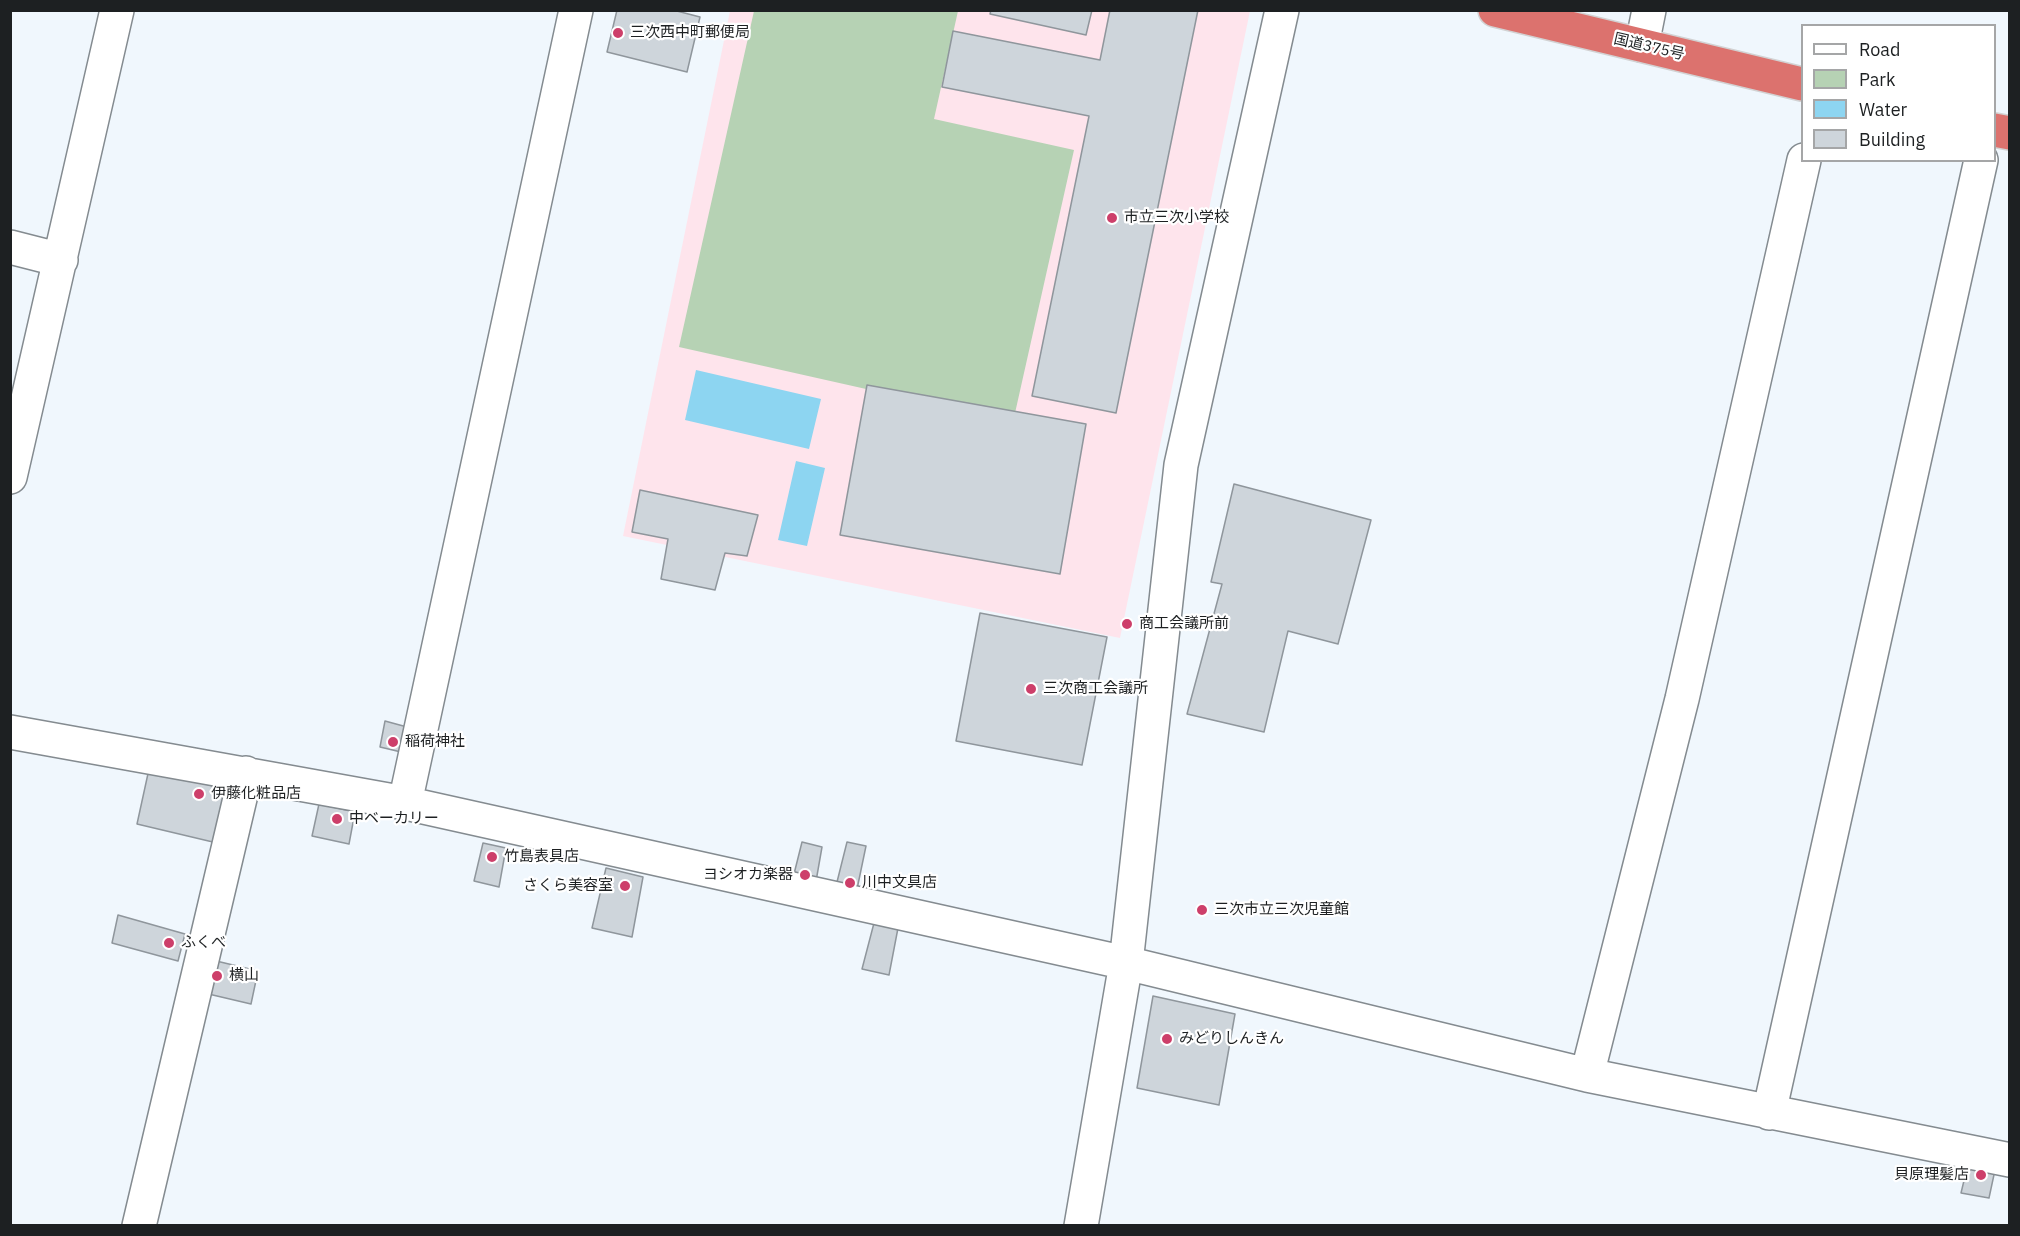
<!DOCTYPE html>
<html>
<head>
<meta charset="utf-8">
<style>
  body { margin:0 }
  #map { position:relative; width:2020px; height:1236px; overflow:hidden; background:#f0f7fd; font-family:"IBM Plex Sans",sans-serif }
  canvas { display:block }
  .frame { position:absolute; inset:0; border:12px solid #1d2022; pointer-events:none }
  .legend { position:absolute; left:1801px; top:24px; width:195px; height:138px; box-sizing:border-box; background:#fff; border:2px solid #a5a6a7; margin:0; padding:8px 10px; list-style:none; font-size:18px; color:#1d2022 }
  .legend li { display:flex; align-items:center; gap:12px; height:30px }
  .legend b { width:30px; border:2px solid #a5a6a7 }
</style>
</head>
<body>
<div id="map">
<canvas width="2020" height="1236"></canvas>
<div class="frame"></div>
<ul class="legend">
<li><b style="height:8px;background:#fff"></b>Road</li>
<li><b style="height:16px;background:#b6d2b4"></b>Park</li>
<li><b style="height:16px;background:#8dd5f1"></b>Water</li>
<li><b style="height:16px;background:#ced5db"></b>Building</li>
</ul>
</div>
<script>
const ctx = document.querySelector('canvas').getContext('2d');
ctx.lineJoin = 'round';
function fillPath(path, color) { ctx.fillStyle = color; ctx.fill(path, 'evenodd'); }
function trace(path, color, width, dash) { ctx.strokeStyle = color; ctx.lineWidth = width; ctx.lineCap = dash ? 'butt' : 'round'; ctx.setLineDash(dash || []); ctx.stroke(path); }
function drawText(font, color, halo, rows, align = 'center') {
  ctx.font = font + ' "IBM Plex Sans","Noto Sans JP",sans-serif'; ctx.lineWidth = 4.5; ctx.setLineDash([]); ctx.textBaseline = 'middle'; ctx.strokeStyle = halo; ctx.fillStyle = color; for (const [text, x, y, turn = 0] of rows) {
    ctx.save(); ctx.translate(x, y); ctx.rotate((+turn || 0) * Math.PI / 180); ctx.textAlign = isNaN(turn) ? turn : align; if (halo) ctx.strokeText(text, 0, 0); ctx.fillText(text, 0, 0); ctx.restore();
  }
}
const education = new Path2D(`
  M730 11H1250L1120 638 623 536Z`);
const green = new Path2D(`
  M754 11H958L934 119 1074 150 1013 422 679 347Z`);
const water = new Path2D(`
  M696 370 821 399 809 449 685 420Z
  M796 461 825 468 807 546 778 540Z`);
const building = new Path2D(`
  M617 10H673L700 17 687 72 607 52Z
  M991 10H1092L1086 35 990 14Z
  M1110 10H1198L1116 413 1032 396 1089 116 942 87 953 31 1100 60Z
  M867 385 1086 424 1060 574 840 535Z
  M1234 484 1371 520 1338 644 1288 631 1264 732 1187 714 1222 584 1211 582Z
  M640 490 758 515 747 556 725 553 715 590 661 579 668 539 632 532Z
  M980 613 1107 637 1082 765 956 741Z
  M385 721 407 727 401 752 380 747Z
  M149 769 228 790 217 843 137 824Z
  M319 804 355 812 349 844 312 836Z
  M802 842 822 847 815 887 792 882Z
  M847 842 866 846 856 894 835 890Z
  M483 843 506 848 499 887 474 881Z
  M606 868 643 877 632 937 592 928Z
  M118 915 185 934 178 961 112 943Z
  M874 923 898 928 889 975 862 969Z
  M208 959 258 971 251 1004 200 992Z
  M1153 996 1235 1014 1219 1105 1137 1088Z
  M1968 1164 1995 1170 1989 1198 1961 1193Z`);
const minor = new Path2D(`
  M1642 45 1649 10
  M10 247 61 260
  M10 477 117 10
  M10 732 405 803 1126 963 1587 1075 2010 1160
  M405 803 576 10
  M1587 1075 1682 699 1804 160
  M1769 1113 1981 160
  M139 1226 246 773
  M1081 1226 1126 963 1181 465 1282 10`);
const highway = new Path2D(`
  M1495 10 1802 84
  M1994 130 2010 133`);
const markers = [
  [618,33,6,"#cd3f6a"],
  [1112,218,6,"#cd3f6a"],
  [1127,624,6,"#cd3f6a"],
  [1031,689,6,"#cd3f6a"],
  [393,742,6,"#cd3f6a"],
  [199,794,6,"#cd3f6a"],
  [337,819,6,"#cd3f6a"],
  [492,857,6,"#cd3f6a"],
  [805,875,6,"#cd3f6a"],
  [850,883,6,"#cd3f6a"],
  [625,886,6,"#cd3f6a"],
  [1202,910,6,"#cd3f6a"],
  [169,943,6,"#cd3f6a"],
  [217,976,6,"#cd3f6a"],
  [1167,1039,6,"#cd3f6a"],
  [1981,1175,6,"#cd3f6a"]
];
const poiNames = [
  ["三次西中町郵便局",630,33],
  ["市立三次小学校",1124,218],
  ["商工会議所前",1139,624],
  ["三次商工会議所",1043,689],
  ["稲荷神社",405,742],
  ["伊藤化粧品店",211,794],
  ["中ベーカリー",349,819],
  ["竹島表具店",504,857],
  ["ヨシオカ楽器",793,875,"right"],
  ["川中文具店",862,883],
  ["さくら美容室",613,886,"right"],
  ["三次市立三次児童館",1214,910],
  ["ふくべ",181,943],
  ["横山",229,976],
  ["みどりしんきん",1179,1039],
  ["貝原理髪店",1969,1175,"right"]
];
const streetNames = [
  ["国道375号",1649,47,13]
];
fillPath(education, '#fee4ec');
fillPath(green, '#b6d2b4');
fillPath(water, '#8dd5f1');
fillPath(building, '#ced5db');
trace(building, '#8f969c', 1.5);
trace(minor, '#848b90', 36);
trace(highway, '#d2d2d3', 36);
trace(minor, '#fff', 33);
trace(highway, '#dc726e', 33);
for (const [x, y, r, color] of markers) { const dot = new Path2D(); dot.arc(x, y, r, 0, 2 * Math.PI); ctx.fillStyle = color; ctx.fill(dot); trace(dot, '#fff', 2); }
drawText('15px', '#1d2022', '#fff', poiNames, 'left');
drawText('15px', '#1d2022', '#fff', streetNames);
</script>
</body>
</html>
